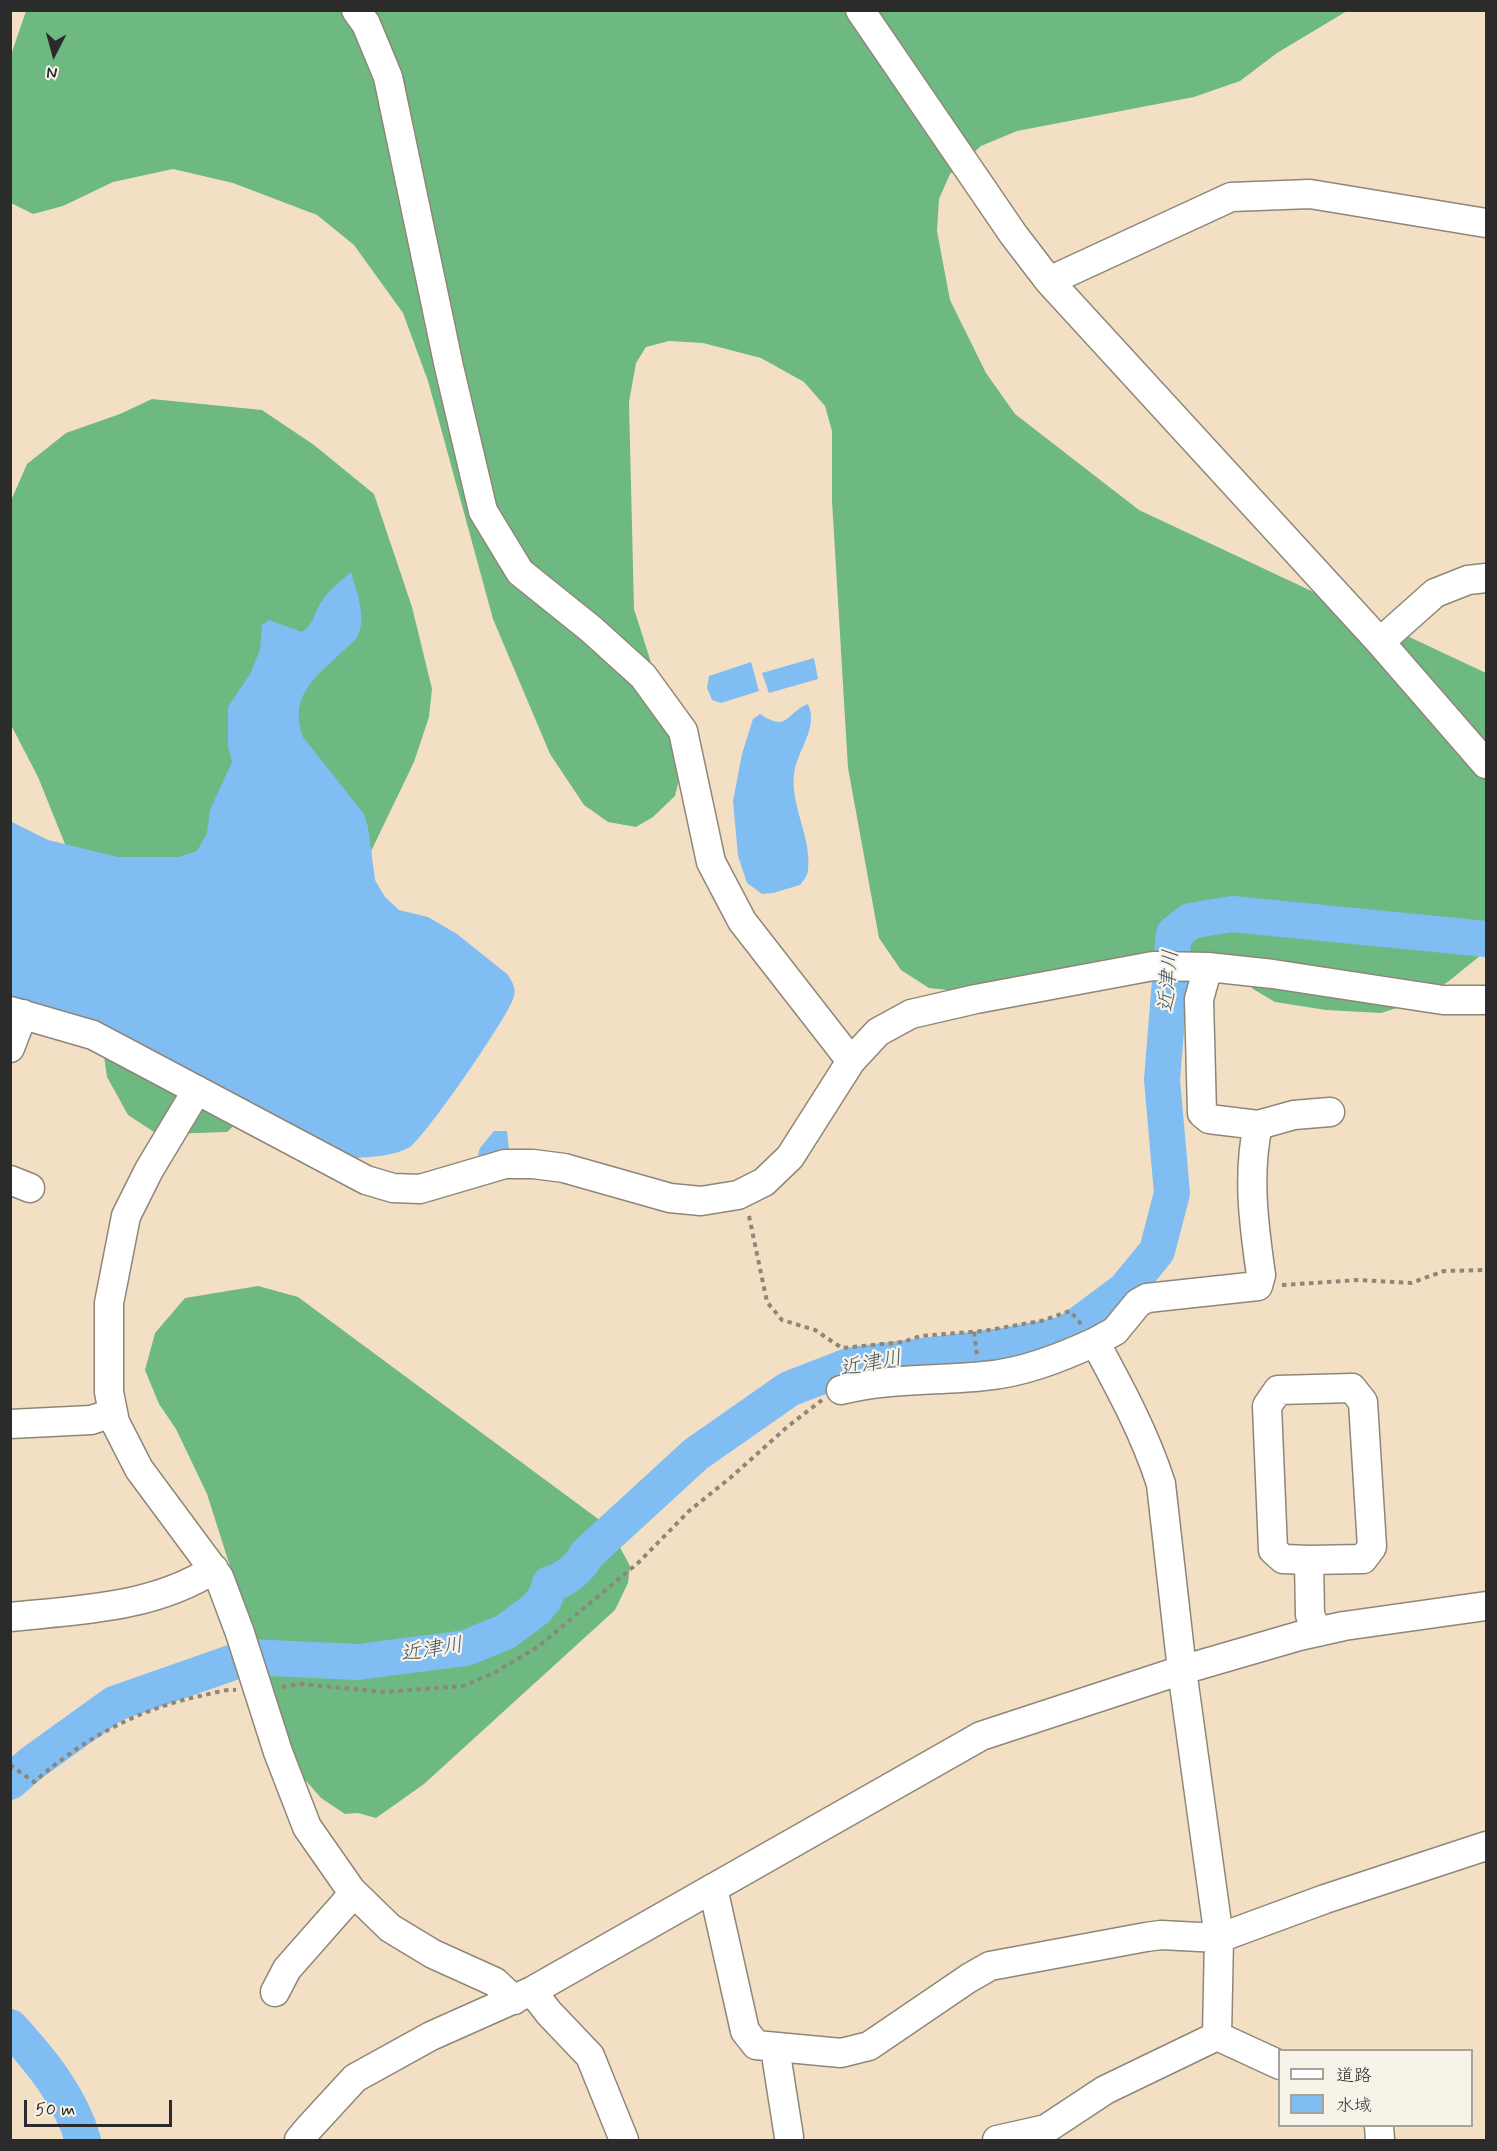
<!DOCTYPE html>
<html>
<head>
<meta charset="utf-8">
<style>
  body { margin:0 }
  #map { position:relative; width:1497px; height:2151px; overflow:hidden; background:#f3e0c4; font-family:Mynerve,"Klee One",sans-serif }
  canvas { display:block }
  .frame { position:absolute; inset:0; border:12px solid #2b2b2b; pointer-events:none }
  .legend { position:absolute; left:1278px; top:2049px; width:195px; height:78px; box-sizing:border-box; background:#f7f3e8; border:2px solid #a5a39c; margin:0; padding:8px 10px; list-style:none; font-size:18px; color:#2b2b2b }
  .legend li { display:flex; align-items:center; gap:12px; height:30px }
  .legend b { width:30px; border:2px solid #a5a39c }
  .north { position:absolute; left:24px; top:24px; width:60px; height:60px; -webkit-text-stroke:4px #f7f3e8; paint-order:stroke; rotate:186deg; font-size:16px; font-weight:700; line-height:24px; text-align:center; color:#2b2b2b }
  .north::after { content:''; display:block; margin:auto; width:21px; height:27px; background:#2b2b2b; clip-path:polygon(50% 0,100% 100%,50% 72%,0 100%) }
  .scale { position:absolute; left:24px; top:2100px; width:148px; height:27px; box-sizing:border-box; border:3px solid #2b2b2b; border-top:0; padding-left:8px; font-size:18px; line-height:21px; white-space:nowrap; color:#2b2b2b; -webkit-text-stroke:4px #f7f3e8; paint-order:stroke }
</style>
</head>
<body>
<div id="map">
<canvas width="1497" height="2151"></canvas>
<div class="frame"></div>
<ul class="legend">
<li><b style="height:8px;background:#fff"></b>道路</li>
<li><b style="height:16px;background:#7fbdf3"></b>水域</li>
</ul>
<div class="north">N</div>
<div class="scale">50 m</div>
</div>
<script>
const ctx = document.querySelector('canvas').getContext('2d');
ctx.lineJoin = 'round';
function fillPath(path, color) { ctx.fillStyle = color; ctx.fill(path, 'evenodd'); }
function trace(path, color, width, dash) { ctx.strokeStyle = color; ctx.lineWidth = width; ctx.lineCap = dash ? 'butt' : 'round'; ctx.setLineDash(dash || []); ctx.stroke(path); }
function drawText(font, color, halo, rows, align = 'center') {
  ctx.font = font + ' Mynerve,"Klee One",sans-serif'; ctx.lineWidth = 4.5; ctx.setLineDash([]); ctx.textBaseline = 'middle'; ctx.strokeStyle = halo; ctx.fillStyle = color; for (const [text, x, y, turn = 0] of rows) {
    ctx.save(); ctx.translate(x, y); ctx.rotate((+turn || 0) * Math.PI / 180); ctx.textAlign = isNaN(turn) ? turn : align; if (halo) ctx.strokeText(text, 0, 0); ctx.fillText(text, 0, 0); ctx.restore();
  }
}
const forest = new Path2D(`
  M26 11H1347L1277 53 1240 81 1194 97 1017 131 981 146 950 174 939 199 937 231 950 300 986 373 1015 414 1139 510 1486 673V951L1449 981 1419 1001 1381 1013 1326 1010 1275 1002 1253 989 1236 965 1205 952 977 990H948L929 988 901 970 879 938 848 768 832 501V431L825 406 804 382 761 358 703 343 669 341 646 347 636 363 629 402 634 609 683 763 675 796 653 817 636 827 608 822 584 805 550 754 493 619 428 381 403 313 354 245 317 215 233 183 173 169 113 182 63 206 33 214 11 203V55Z
  M152 399 262 410 314 445 374 494 412 607 432 689 429 717 414 762 243 1117 227 1132 168 1134 154 1132 128 1115 107 1077 79 879 38 777 11 725 10 503 27 464 66 433 120 414Z
  M258 1286 298 1297 609 1527 630 1566 628 1583 615 1610 424 1784 376 1818 358 1813 345 1814 321 1798 294 1767 207 1494 176 1429 159 1404 145 1370 155 1333 185 1298Z`);
const water = new Path2D(`
  M351 572C356 590 367 617 358 635 355 641 347 647 342 652 315 677 288 697 303 737L364 814 368 827 375 880 385 897 399 910 428 917 457 934 507 974C512 981 516 987 514 996 511 1013 425 1137 410 1147 393 1157 362 1158 342 1158L11 998 10 821 48 840 118 857H179L197 851 207 833 210 810 232 762 228 746V707L250 674 260 650 262 625 269 620 302 632C316 620 312 618 320 604 328 591 340 581 351 572Z
  M814 658 818 679 769 693 762 673Z
  M751 662 759 691 721 703 712 700 707 688 709 676Z
  M808 704C819 728 797 750 794 774 790 805 812 838 808 870 808 875 803 881 800 885L773 893 762 894 747 883 738 856 733 801 742 754 753 719 760 714C789 733 785 713 808 704Z
  M494 1131H507L509 1150 484 1157 478 1155 480 1148Z`);
const river = new Path2D(`
  M10 1782 32 1763 114 1704 248 1657 358 1662 466 1648 505 1632 536 1609 545 1598 550 1584C565 1580 580 1568 587 1554L696 1454 789 1389 851 1365 1009 1345 1066 1334 1125 1290 1157 1251 1172 1193 1162 1080 1173 943 1174 934 1190 921 1232 914 1486 939
  M10 2027C41 2061 70 2096 83 2140`);
const path = new Path2D(`
  M749 1216 767 1302 782 1320 815 1330 842 1348 903 1342 920 1336 983 1331 1041 1321 1070 1311 1081 1324
  M1282 1285 1359 1280 1411 1283 1444 1271 1486 1270
  M974 1332 977 1355
  M282 1687 300 1684 385 1692 463 1686 494 1673 539 1646 639 1562 689 1511 730 1478 787 1427 822 1400
  M10 1765 34 1782C83 1739 136 1710 200 1696 211 1694 224 1689 236 1690`);
const minor = new Path2D(`
  M356 10 366 24 388 77 449 367 483 511 520 572 591 629 643 676 683 731 711 862 742 921 851 1061
  M860 10 1013 234 1049 281 1380 642 1486 764
  M1049 281 1231 197 1310 194 1486 223
  M1380 642 1435 593 1468 580 1486 578
  M1208 967 1199 999 1202 1113 1209 1119 1258 1125 1294 1115 1330 1112
  M10 1011 93 1035 366 1180 393 1188 420 1189 505 1164H533L564 1168 670 1198 701 1201 738 1195 764 1182 790 1157 851 1061 878 1032 911 1014 976 999 1153 966 1208 967 1273 974 1443 1000H1486
  M10 1048 23 1014
  M197 1090 149 1170 126 1216 109 1303V1392L115 1422 139 1469 219 1577 240 1633 278 1752 307 1827 351 1890 390 1928 433 1954 495 1982 514 2000
  M10 1180 30 1188
  M1095 1342 1115 1331 1138 1303 1147 1298 1258 1286 1261 1275C1254 1226 1247 1175 1258 1125
  M841 1390C888 1378 936 1381 984 1376 1022 1373 1060 1358 1095 1342 1120 1388 1145 1434 1161 1484L1182 1670 1219 1938 1217 2036 1105 2090 1046 2129 997 2140
  M10 1424 91 1420 113 1413
  M1309 1560 1283 1559 1273 1550 1267 1406 1278 1390 1352 1388 1363 1402 1372 1547 1363 1559 1309 1560 1310 1615 1318 1632
  M10 1617C79 1610 154 1608 214 1569
  M713 1888 745 2031 756 2045 841 2053 869 2046 969 1978 990 1966 1146 1937 1161 1935 1219 1938 1325 1899 1486 1846
  M532 1991 549 2013 590 2056 624 2140
  M275 1992 287 1969 354 1893
  M1217 2036 1280 2065
  M775 2048 789 2137
  M1379 2126 1380 2140
  M299 2140 309 2128 355 2078 431 2036 532 1991 981 1736 1182 1670 1299 1636 1344 1626 1486 1606`);
const waterNames = [
  ["近津川",1170,981,-85],
  ["近津川",871,1365,-11],
  ["近津川",432,1651,-9]
];
fillPath(forest, '#6eb981');
fillPath(water, '#7fbdf3');
trace(river, '#7fbdf3', 36);
trace(minor, '#8f8678', 31);
trace(path, '#8f8678', 4, [4.5, 4.5]);
trace(minor, '#fff', 28);
drawText('italic 21px', '#445767', '#f7f3e8', waterNames);
</script>
</body>
</html>
